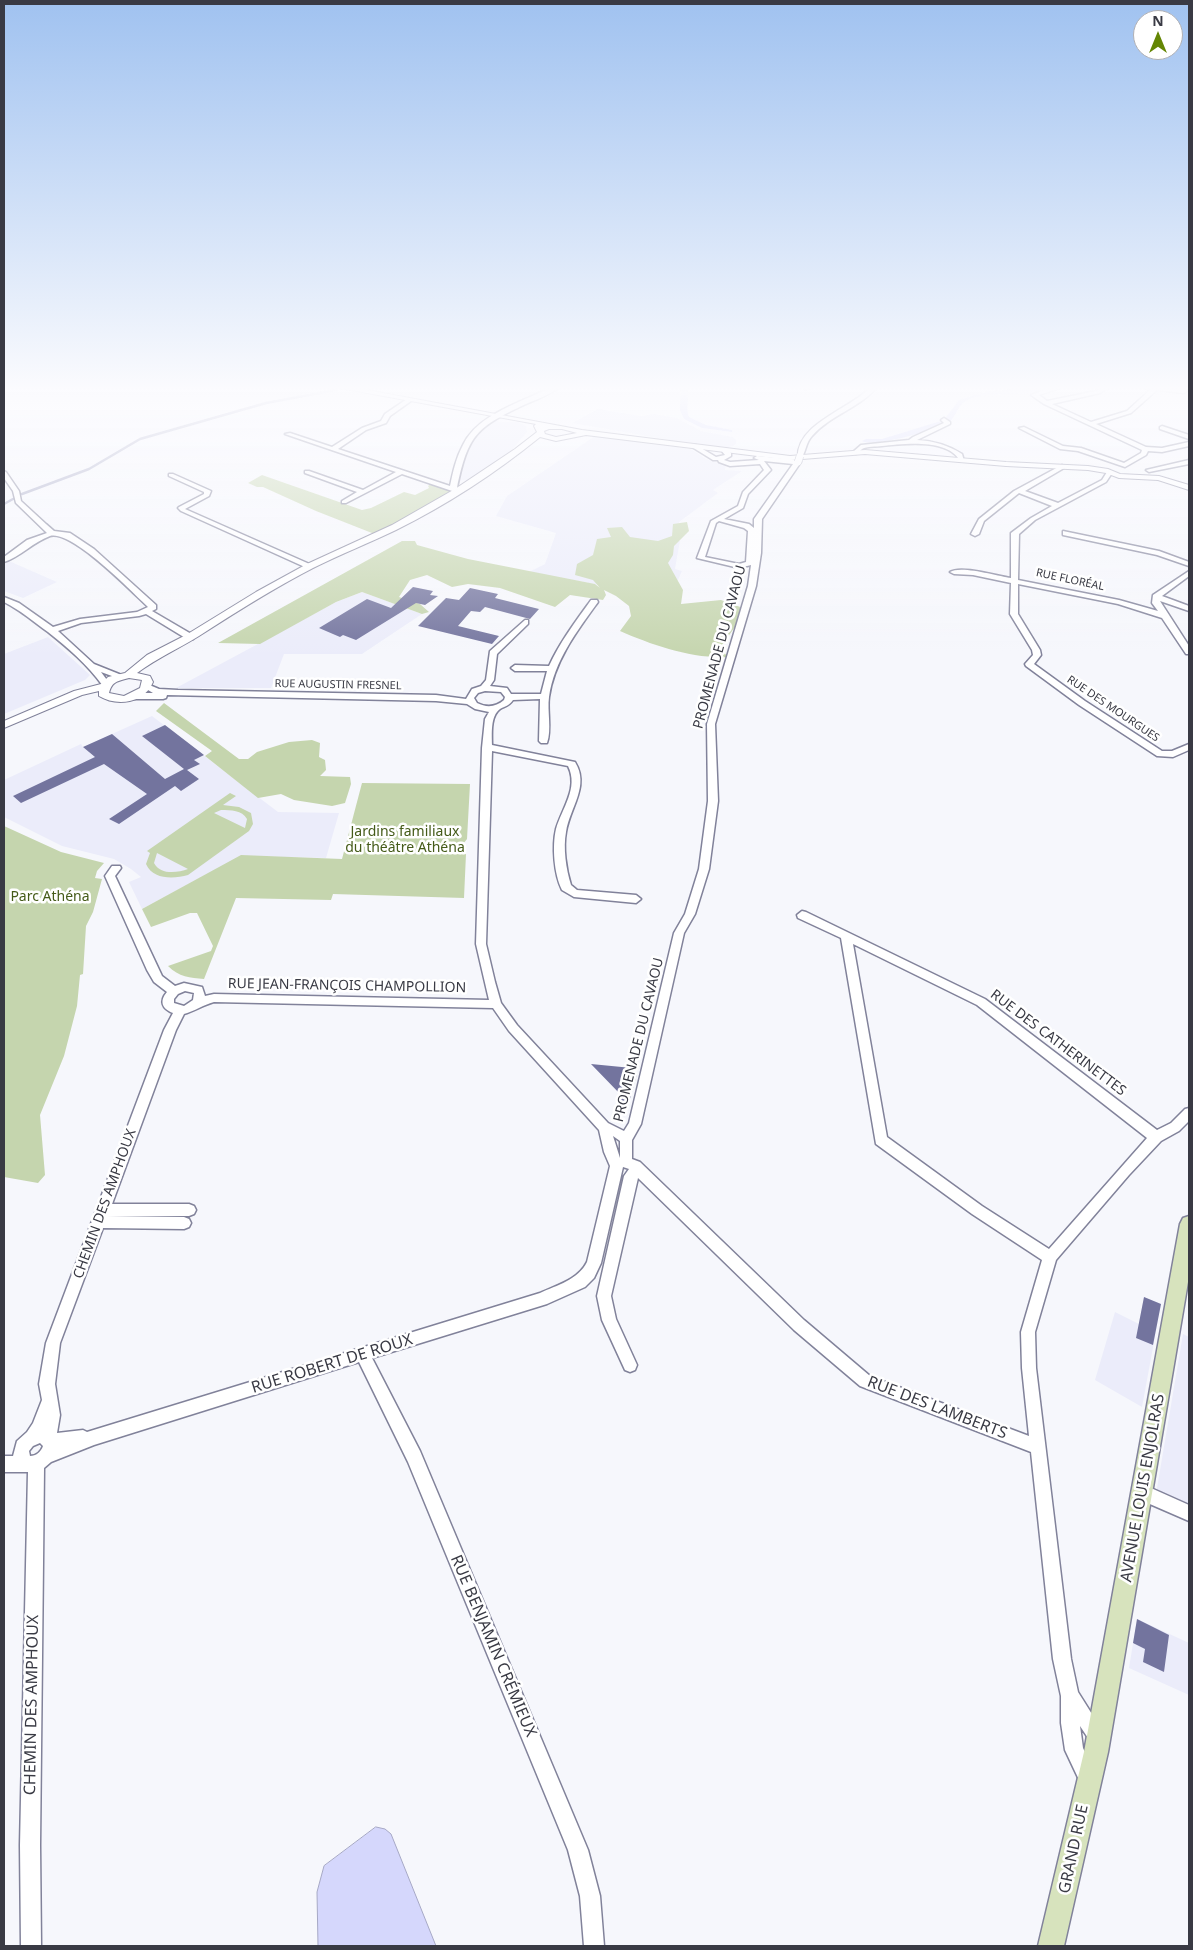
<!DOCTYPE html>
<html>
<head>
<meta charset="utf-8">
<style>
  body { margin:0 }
  #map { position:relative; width:1193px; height:1950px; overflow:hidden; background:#f6f7fc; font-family:"Noto Sans",sans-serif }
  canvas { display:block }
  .frame { position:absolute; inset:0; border:5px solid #393a44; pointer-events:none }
  .north { position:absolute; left:1133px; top:10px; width:50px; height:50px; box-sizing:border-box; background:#fff; border:1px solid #b0b0b4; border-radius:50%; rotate:0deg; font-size:14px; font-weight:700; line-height:20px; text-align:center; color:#393a44 }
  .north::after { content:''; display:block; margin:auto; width:18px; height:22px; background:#648604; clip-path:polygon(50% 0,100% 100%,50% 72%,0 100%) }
</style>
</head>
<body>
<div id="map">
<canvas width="1193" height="1950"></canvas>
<div class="frame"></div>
<div class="north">N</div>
</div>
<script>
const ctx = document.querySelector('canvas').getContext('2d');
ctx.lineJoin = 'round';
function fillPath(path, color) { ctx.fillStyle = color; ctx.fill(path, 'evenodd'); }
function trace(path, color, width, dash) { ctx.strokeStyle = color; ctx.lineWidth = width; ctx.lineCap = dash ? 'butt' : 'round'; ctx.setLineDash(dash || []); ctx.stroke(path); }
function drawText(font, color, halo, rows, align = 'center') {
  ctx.font = font + ' "Noto Sans",sans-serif'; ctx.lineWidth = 5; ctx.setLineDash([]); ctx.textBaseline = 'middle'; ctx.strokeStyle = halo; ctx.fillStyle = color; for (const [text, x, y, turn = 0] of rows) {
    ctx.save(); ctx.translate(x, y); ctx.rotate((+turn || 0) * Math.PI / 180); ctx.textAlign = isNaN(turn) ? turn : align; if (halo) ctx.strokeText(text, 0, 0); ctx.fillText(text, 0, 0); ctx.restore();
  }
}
const built = new Path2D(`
  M598 409 641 416 654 414 677 418 701 431 733 437 736 440V444L728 448 686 443 572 423Z
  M493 419 501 422H518L526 426 527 432 510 452 468 480 457 481 467 445Z
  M595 436 691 449 706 459 726 465 725 470 742 471 713 490 718 493 679 522 674 540 680 541 675 569 682 571 670 598 529 572 545 564 556 533 496 516 507 496Z
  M9 561 57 582 23 598 4 591V565Z
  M362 592 422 614 362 654H284L271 688H176L336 602Z
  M48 637 90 675 85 680 4 714V654Z
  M152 716 278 812 339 813 326 858 241 856 142 909 129 882 141 877 131 869 114 859 62 846 4 817V780L81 744 83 747Z
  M1144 1297 1161 1304 1142 1407 1095 1380 1115 1312 1139 1324Z
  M1183 1334 1189 1337V1509L1156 1494Z
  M1137 1619 1189 1643V1695L1129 1668Z`);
const green = new Path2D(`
  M262 475 362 510 371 508 404 492 415 495 429 488 428 486 433 482 458 491 377 535 316 511 263 487H257L248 483Z
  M687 522 689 531 674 546 673 555 668 563 683 590 681 604 721 600 743 608 737 624 720 648 728 657C692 659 652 645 620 631L631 616 629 606 616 596 604 590 606 595 603 600 570 595 555 607 500 588 468 584 452 587 427 575 410 580 399 597 420 604 429 612 422 614 362 592 336 602 260 644 218 643 402 541H415L417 545 468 559 595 584 600 588 593 580 575 575 577 564 593 555 597 539 611 537 607 528 622 527 630 537 658 541 672 536 673 524Z
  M164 703 239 759H248L257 752 289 742 312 740 320 743 319 757 325 760 326 770 320 776 350 777 351 784 345 803 332 806 294 800 281 794 258 798 205 756 212 751 156 711Z
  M362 783 470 784 467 839 460 848 466 854 464 898 333 894 331 900 236 898 204 979C190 978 179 977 168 966L211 951 213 946 197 913H190L151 927 142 909 241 855 342 859Z
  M230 793 236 796 223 805 239 807 251 813 253 824 249 831 188 875C174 879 153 880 146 864L150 853 147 851ZM221 810C231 810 242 810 247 819L245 828 214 813ZM157 853 188 869C177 873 160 875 154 863Z
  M4 826 61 852 104 863 97 871 95 878 102 879 93 912 86 926 83 974 80 975 77 1006 64 1056 40 1115 45 1175 38 1183 4 1177Z`);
const water = new Path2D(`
  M376 1827 385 1829 391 1834 436 1946H318L317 1892 324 1866Z`);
const stream = new Path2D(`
  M22 494 89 469 140 439 266 403 336 390
  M4 504 13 499`);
const canal = new Path2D(`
  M681 386H687C690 397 685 407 689 417L706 425 732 430V432L702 428 684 419 680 410Z
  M1044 386H1054C1030 401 987 387 964 402 957 407 955 419 948 423 935 430 873 448 862 441L866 439H882L944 420 959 400 985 392Z`);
const building = new Path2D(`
  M413 587 433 591 430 595 438 596 425 605 416 603 356 640 343 635 340 637 319 628 367 599 391 608Z
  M470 588 498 594 495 598 539 609 530 619 485 607 480 612 471 611 458 626 499 636 492 644 418 626 446 598 459 600Z
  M165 725 204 755 194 760 200 764 187 770 199 779 181 791 175 786 119 824 109 819 147 794 104 764 21 803 13 796 95 757 83 747 112 734 165 779 184 769 142 736Z
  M591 1064 632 1068 637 1074 628 1106 619 1104 621 1095Z
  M1144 1297 1161 1304 1153 1345 1136 1338Z
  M1137 1619 1169 1635 1164 1672 1143 1662 1145 1649 1133 1643Z`);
const minor = new Path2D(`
  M553 386H561C551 394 538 399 526 404 477 427 468 434 457 488L461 491 458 493 402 474 346 503H342V501L357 492 305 473V471H309L363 490 396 472 285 434 290 433 332 447 362 428 381 421 385 414 407 399H411V401L390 416 386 423 366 430 338 449 450 486C453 472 456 458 463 445 478 413 524 402 553 386Z
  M803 386H809L810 388 805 389Z
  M872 386H878C860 408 830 415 812 436 806 442 806 451 802 457H798C797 423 851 409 872 386Z
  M1055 386H1064L1039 395 1047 401 1096 391 1104 386H1111L1100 393 1052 404 1091 422 1127 411 1151 389 1135 386H1155L1186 390V392L1184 393 1157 390 1131 413 1096 424 1146 447 1162 448 1189 442V446L1162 452 1148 451 1146 455 1125 467 1078 451 1060 449 1019 428 1024 427 1063 446 1081 448 1124 463 1141 453 1142 450 1044 404 1031 395Z
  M944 418 950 422V424L917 440C934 441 948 445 962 454L964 461H960C948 438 903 444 882 446 876 447 867 446 862 449 860 451 858 453 856 454L853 452 861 445 909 440 913 437 944 423 941 420Z
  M1162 426 1189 435V439L1160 429V427Z
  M692 445H696L716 457 725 455 721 450 726 449 731 453V456L724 460 730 462 759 460 754 458 757 456 798 460 801 462 762 519 761 553 756 586 715 724 718 801 709 869 695 914 684 933 641 1124 632 1140V1159L640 1162 804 1320 870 1376 1029 1436 1022 1368 1021 1332 1042 1260 972 1214 876 1144 841 938 798 918 797 915 802 911 806 912 985 999 1157 1130 1171 1123 1185 1109 1189 1108V1121L1179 1131 1161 1141 1129 1175 1056 1260 1035 1332 1036 1368 1071 1659 1078 1692 1107 1738 1104 1744 1098 1747 1092 1744 1080 1726 1083 1748 1097 1777 1095 1784 1088 1786 1081 1784 1065 1750 1061 1723V1696L1053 1659 1031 1452 860 1386 794 1330 638 1178 611 1296 616 1319 637 1365 635 1370 630 1372 625 1370 602 1320 597 1296 624 1176 629 1169 623 1167 601 1263 594 1278 585 1287 547 1304 372 1358 420 1451 588 1850 600 1896 604 1946H584L580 1896 568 1850 408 1462 359 1362 94 1445 51 1462 44 1468 40 1845 41 1946H21L20 1845 28 1472H4V1456H13L17 1441 27 1432 33 1423 42 1400 39 1384 46 1343 164 1030 173 1013C162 1009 159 1001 167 992L154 982 147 970 105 876 112 866H120L121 868 115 876 162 976 175 986 184 983 202 987 205 996 214 994 489 1000 476 944 482 748 485 719 489 712 475 709 467 704 436 701 167 695 166 698 163 699H135L131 696 135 693H153L143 687 147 684 159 689 178 690 436 695 466 699 472 689 481 686 486 680 490 651 525 620H528V624L497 654 494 680 490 686 507 688 511 694H541L547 671H515L511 668 515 665 549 666C560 642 576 621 591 600H597L598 602C577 631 554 661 549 697 547 711 552 730 547 743H541L539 741 540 699 513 700C509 706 505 706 500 709 490 716 492 735 492 745L575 762C590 786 570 807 566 832 563 848 566 869 571 885L577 890 636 895 641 899 636 903 574 897 562 890C554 874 552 846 556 829 562 808 579 788 568 766L492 751 486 944 495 982 501 1003 517 1025 608 1123 624 1131 629 1123 674 933 685 914 699 869 708 801 707 724 748 586 751 565 739 568 697 558 711 521 738 506 743 492 764 470 760 464 730 466 719 462 718 460H713L692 447ZM764 461 793 464 754 519V528L749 524 724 519 743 508 748 494 770 471 771 470ZM719 521 744 528 748 531 746 562 739 564 705 557 716 523ZM485 691 501 692 505 697 504 700C496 707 487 708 477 703L474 698 478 693ZM853 944 977 1005 1147 1138 1049 1249 982 1206 887 1137ZM185 991 194 993 193 1000 184 1006 174 1003V999L178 994ZM214 1002 493 1008 509 1031 599 1130 604 1152 610 1166 587 1262C578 1280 557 1285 540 1293L87 1432 83 1430 57 1433 60 1415 55 1384 60 1343 103 1228 184 1229 189 1227 191 1223 189 1219 184 1217 107 1216H189L194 1214 196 1210 194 1206 189 1204H112L176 1030 184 1014C195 1011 203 1005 214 1002ZM613 1136 620 1141V1158ZM40 1443 43 1446C41 1452 36 1456 30 1456L29 1451 33 1446Z
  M1189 460V464L1149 472 1146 470Z
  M1062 465 1064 466V468L1025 491 1058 503 1102 480 1107 472 1112 473 1106 482 1035 520 1019 534 1018 580 1119 600 1158 611 1152 603 1153 595 1189 571V576L1162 596 1189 606V611L1160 601 1189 646V654H1186L1162 618 1118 604 1018 584V614L1040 650 1041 655 1034 664 1085 701 1162 751H1172L1189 744V750L1173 757 1157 756 1079 705 1026 666 1025 664 1033 655 1032 650 1010 614 1011 583 973 575 954 574 950 572C961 565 997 576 1011 578V533L1031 518 1052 506 1019 493 984 521 979 534 975 536 971 534 979 519 1014 491Z
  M4 471 6 472 19 491 21 501 46 524 54 531 70 533 94 549 156 605V609L152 611 193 635V639H187L146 614 139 616 81 623 58 631 94 664 124 676 120 679 101 672 110 684 106 687 103 686C87 664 68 648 48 632 34 622 20 610 4 602V597L19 603 53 627 80 619 137 612 148 607C131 591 72 530 50 536 33 542 20 557 4 562V557L27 540 47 533 16 503 13 491 4 478Z
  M169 474H173L211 491 209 496 185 509 314 566 307 568 181 511 178 508 179 507 204 494V492L169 476Z
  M1063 531 1159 551 1189 562V566L1157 555 1063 535Z
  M1142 1484 1189 1505V1521L1136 1498 1134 1492 1136 1486Z`);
const tertiary = new Path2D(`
  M329 386H345L582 430 790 456 865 450 1006 462 1088 466 1108 469 1120 474 1159 476 1189 485V490L1158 480 1119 478 1106 473 1088 470 1006 466 865 454 790 460 586 435 556 441 540 437C497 472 447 505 396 530 369 543 341 554 313 568 274 588 236 612 199 636 178 649 157 658 137 673L150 676 153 682C145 703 117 707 99 696V691L82 695 4 728V721L74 691 101 684 108 677 125 673 147 655 186 635 256 592 307 564 392 525 455 489 515 449 537 432 534 426 536 424ZM549 429H562L577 433 556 437 545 434 544 431ZM129 678 142 680 140 688 124 696 109 693C112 681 118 681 129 678Z`);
const secondary = new Path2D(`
  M1189 1216V1276L1108 1752 1064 1946H1038L1084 1752 1180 1224 1183 1218Z`);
const minorBridge = new Path2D(`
  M798 462 800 456`);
const farStreetnames = [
  ["RUE FLORÉAL",1070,580,12],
  ["RUE AUGUSTIN FRESNEL",338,685,1],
  ["RUE DES MOURGUES",1113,709,34]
];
const streetNames = [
  ["PROMENADE DU CAVAOU",720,647,-75],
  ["RUE JEAN-FRANÇOIS CHAMPOLLION",347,986,1],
  ["PROMENADE DU CAVAOU",639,1040,-76],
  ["RUE DES CATHERINETTES",1058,1043,37],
  ["CHEMIN DES AMPHOUX",105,1204,-70]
];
const parkNames = [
  ["Jardins familiaux",405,832],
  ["du théâtre Athéna",405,848],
  ["Parc Athéna",50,897]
];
const nearStreetnames = [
  ["RUE ROBERT DE ROUX",332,1364,-17],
  ["RUE DES LAMBERTS",937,1408,21],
  ["AVENUE LOUIS ENJOLRAS",1143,1488,-80],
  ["RUE BENJAMIN CRÉMIEUX",493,1646,67],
  ["CHEMIN DES AMPHOUX",32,1705,-89],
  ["GRAND RUE",1074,1849,-78]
];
fillPath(built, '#ebecfa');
fillPath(green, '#c5d5ae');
fillPath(water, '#d5d7fc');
trace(water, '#a6a8c5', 1);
trace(stream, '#a6a8c5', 2.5);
fillPath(canal, '#d5d7fc');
fillPath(building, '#73749e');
trace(minor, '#81829a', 3);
trace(tertiary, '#81829a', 2);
trace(secondary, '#81829a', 3);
fillPath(minor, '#fff');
fillPath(tertiary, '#fff');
fillPath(secondary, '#d7e3bd');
trace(minorBridge, '#81829a', 8, []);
trace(minorBridge, '#fff', 7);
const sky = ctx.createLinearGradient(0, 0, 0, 659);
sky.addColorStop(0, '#a0c2f0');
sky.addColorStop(0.59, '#fbfbfe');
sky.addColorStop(1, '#fbfbfe00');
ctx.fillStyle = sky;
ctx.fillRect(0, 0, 1193, 659);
drawText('11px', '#393a44', '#fff', farStreetnames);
drawText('14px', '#393a44', '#fff', streetNames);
drawText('14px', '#455b19', '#fff', parkNames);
drawText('16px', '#393a44', '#fff', nearStreetnames);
</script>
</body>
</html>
